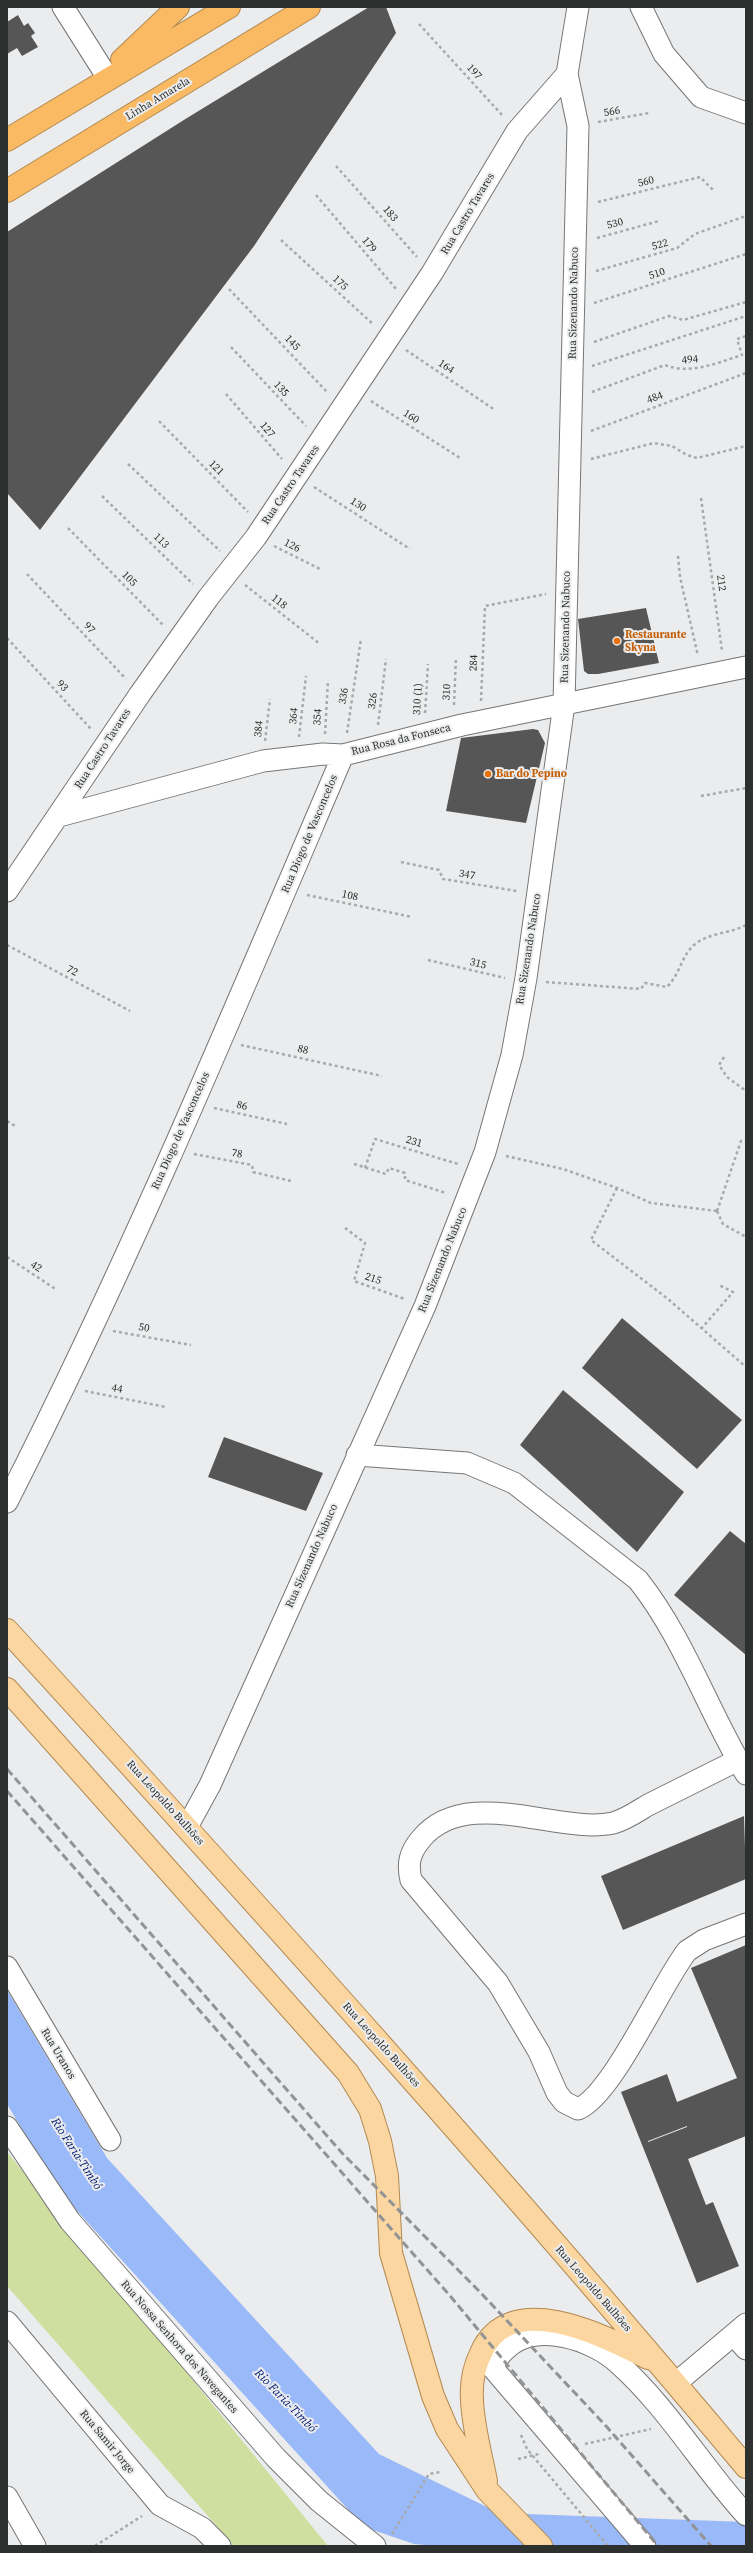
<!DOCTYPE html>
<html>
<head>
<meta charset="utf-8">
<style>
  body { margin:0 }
  #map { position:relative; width:753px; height:2553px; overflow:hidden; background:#ebeced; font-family:"Source Serif 4",serif }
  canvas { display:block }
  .frame { position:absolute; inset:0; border:8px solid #2e2f2f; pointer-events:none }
</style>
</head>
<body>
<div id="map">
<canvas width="753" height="2553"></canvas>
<div class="frame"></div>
</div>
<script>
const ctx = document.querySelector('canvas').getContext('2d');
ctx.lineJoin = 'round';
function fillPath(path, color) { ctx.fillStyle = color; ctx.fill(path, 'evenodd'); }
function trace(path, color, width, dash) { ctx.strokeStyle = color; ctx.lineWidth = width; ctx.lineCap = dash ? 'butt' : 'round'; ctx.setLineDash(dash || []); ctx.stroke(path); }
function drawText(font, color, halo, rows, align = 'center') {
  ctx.font = font + ' "Source Serif 4",serif'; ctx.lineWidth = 4; ctx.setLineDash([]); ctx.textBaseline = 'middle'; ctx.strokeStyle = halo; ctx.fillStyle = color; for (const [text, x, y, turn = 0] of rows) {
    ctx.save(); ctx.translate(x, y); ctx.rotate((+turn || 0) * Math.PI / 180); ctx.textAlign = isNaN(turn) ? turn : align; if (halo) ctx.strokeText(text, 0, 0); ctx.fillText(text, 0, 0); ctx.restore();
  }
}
const green = new Path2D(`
  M7 2152 328 2546H234L7 2286Z`);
const water = new Path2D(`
  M7 1990 107 2158 379 2454 499 2513 746 2522V2546H437L414 2544 364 2527 60 2192 7 2104Z`);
const building = new Path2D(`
  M369 7H386L396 33 254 246 40 530 7 493V232L187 118Z
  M18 15 24 26 28 23 35 33 31 36 38 47 22 56 17 48 7 54V22Z
  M646 608 659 663 598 674H588L584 671 578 619Z
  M533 729 538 730 545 743 526 823 446 811 461 738Z
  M622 1318 742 1420 697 1469 582 1368Z
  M563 1390 684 1492 637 1552 520 1445Z
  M224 1437 323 1473 306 1511 208 1477Z
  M730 1531 746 1544V1655L674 1595Z
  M744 1816 746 1879 623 1930 601 1876Z
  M746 1945V2136L688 2159 706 2205 713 2202 739 2266 697 2283 621 2092 667 2074 677 2102 737 2078 691 1968ZM687 2126V2127L648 2142V2141Z`);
const path = new Path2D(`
  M419 24 503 116
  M598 122 649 113
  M336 166 417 257
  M316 195 397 290
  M598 202 700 177 715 192
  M597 238 659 221
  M281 240 374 325
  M596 271 677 248 695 234 746 216
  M229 289 328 393
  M594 303 746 254
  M594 342 669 316 683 320 746 302
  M231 347 306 426
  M406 350 495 410
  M592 366 746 316
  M592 392 665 365C690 375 717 363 742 355L737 339 746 336
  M226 394 282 459
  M371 401 460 458
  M159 421 248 512
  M591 431 746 373
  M591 459 654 443 672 446 687 455 697 458 746 446
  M128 464 220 551
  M314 487 410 549
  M102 496 193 584
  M701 498 722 651
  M68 528 164 626
  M274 546 320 569
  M678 556 680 577 698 656
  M27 574 126 679
  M245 585 320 644
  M7 638 91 729
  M481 701 485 606 546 594
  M454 705 456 657
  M425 713 428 664
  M378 725 386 659
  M347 733 361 639
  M325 734 328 680
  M299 737 306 676
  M265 741 270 699
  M701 796 746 788
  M401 862 439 870 443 879 517 891
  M307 895 412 917
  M7 945 130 1011
  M428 960 505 978
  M546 982 641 989 645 983 667 987C680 974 682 955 694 945 709 932 730 934 746 925
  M241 1045 382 1076
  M724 1057 719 1065 727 1077 746 1091
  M214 1108 287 1124
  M7 1121 15 1126
  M194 1154 252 1165 253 1172 291 1181
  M506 1156 563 1169 617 1188 651 1203 717 1211
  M354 1164 386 1174 389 1168 405 1173V1180L446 1193
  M365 1168 375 1139 458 1164
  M617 1188 591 1240 668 1299 746 1367
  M717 1211 741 1141 746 1140
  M717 1211 723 1224 746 1237
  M345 1228 365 1243 354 1281 405 1299
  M7 1257 57 1290
  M701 1329 733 1292 719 1285
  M113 1331 191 1345
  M85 1391 166 1407
  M521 2435 527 2449 608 2546
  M585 2444 651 2429
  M518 2459 539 2454
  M392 2534 429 2474 440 2472
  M95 2546 142 2516`);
const minor = new Path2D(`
  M63 7 106 75
  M641 7 664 54 701 97 746 113
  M59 816 263 761 323 754 343 755 462 725 746 667
  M7 891 140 694 208 598 256 537 432 273 517 131 567 74
  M357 1455 467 1463 514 1483 638 1580C684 1638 708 1711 746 1774
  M7 1502C131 1258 236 1006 343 755
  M738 1760C708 1775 678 1790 648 1805 638 1811 625 1820 613 1823 559 1835 466 1784 421 1839 410 1852 407 1863 411 1880L498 1983 539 2052 557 2093 564 2102 578 2109C612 2096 661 1984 687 1951L704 1940 746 1924
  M187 1827 210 1785 425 1306 485 1152 512 1055 526 978 564 704 578 126 567 74 578 7
  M7 1967 110 2140
  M7 2127 70 2221 276 2458 319 2501 375 2546
  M7 2322 160 2505 202 2528 220 2546
  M734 2335 746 2349
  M676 2383 746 2324
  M7 2497 35 2546
  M645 2546 491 2366C496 2361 500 2354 505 2350 535 2320 592 2339 619 2364 668 2408 702 2467 746 2515`);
const major = new Path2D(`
  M7 1630C258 1905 507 2182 746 2467
  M7 1689 348 2073 370 2109 380 2141 387 2176 391 2253 433 2396 447 2429 487 2490 541 2546
  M486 2481C481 2455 473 2427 472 2400 471 2385 474 2367 481 2353 510 2287 604 2336 648 2358`);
const highway = new Path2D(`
  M122 60 178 7
  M7 140 229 7
  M7 191 309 7`);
const rail = new Path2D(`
  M7 1769 342 2153 480 2292 606 2426 711 2546
  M7 1791 451 2297 658 2546`);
const markers = [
  [617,641,4,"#e8710a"],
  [488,774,4,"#e8710a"]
];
const streetNames = [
  ["197",474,72,47],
  ["Linha Amarela",158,99,-31],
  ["566",612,112,-10],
  ["560",646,182,-14],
  ["183",390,214,49],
  ["Rua Castro Tavares",468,214,-59],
  ["530",615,224,-15],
  ["179",369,245,50],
  ["522",660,245,-16],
  ["510",657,274,-18],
  ["175",340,283,43],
  ["Rua Sizenando Nabuco",574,303,-89],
  ["145",292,343,46],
  ["494",690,360,-5],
  ["164",446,367,34],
  ["135",281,389,47],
  ["484",655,398,-21],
  ["160",411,417,32],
  ["127",267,430,49],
  ["121",216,468,45],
  ["Rua Castro Tavares",291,485,-56],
  ["130",358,505,33],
  ["113",161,541,44],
  ["126",292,546,27],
  ["105",129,579,45],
  ["212",721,583,82],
  ["118",279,602,38],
  ["Rua Sizenando Nabuco",566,627,-89],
  ["97",89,628,47],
  ["284",474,663,-88],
  ["93",62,686,47],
  ["310",447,692,-87],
  ["336",344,696,-81],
  ["310 (1)",418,699,-87],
  ["326",373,701,-83],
  ["364",294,716,-84],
  ["354",318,717,-86],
  ["384",259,729,-84],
  ["Rua Rosa da Fonseca",401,740,-14],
  ["Rua Castro Tavares",103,749,-57],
  ["Rua Diogo de Vasconcelos",310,834,-67],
  ["347",467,875,9],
  ["108",350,896,12],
  ["Rua Sizenando Nabuco",529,949,-81],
  ["315",478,964,14],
  ["72",72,971,28],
  ["88",303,1050,13],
  ["86",242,1106,13],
  ["Rua Diogo de Vasconcelos",181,1131,-66],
  ["231",414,1142,17],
  ["78",237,1154,10],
  ["Rua Sizenando Nabuco",443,1260,-68],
  ["42",36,1267,33],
  ["215",373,1279,19],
  ["50",144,1328,11],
  ["44",117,1389,11],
  ["Rua Sizenando Nabuco",312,1556,-66],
  ["Rua Leopoldo Bulhões",165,1803,48],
  ["Rua Leopoldo Bulhões",381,2045,48],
  ["Rua Uranos",58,2054,59],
  ["Rua Leopoldo Bulhões",593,2289,49],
  ["Rua Nossa Senhora dos Navegantes",179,2347,49],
  ["Rua Samir Jorge",107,2442,50]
];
const foodNames = [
  ["Restaurante",625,635],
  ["Skyna",625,648],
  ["Bar do Pepino",496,774]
];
const waterNames = [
  ["Rio Faria-Timbó",76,2154,57],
  ["Rio Faria-Timbó",285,2401,46]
];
fillPath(green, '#cfdf9f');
fillPath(water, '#9ab9f9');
fillPath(building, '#575657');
trace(minor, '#767677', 23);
trace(major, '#b28951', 24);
trace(highway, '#b28951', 24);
trace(path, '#a8a9aa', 2.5, [3, 3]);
trace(minor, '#fff', 21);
trace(major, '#fbd6a1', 22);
trace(highway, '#f9ba63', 22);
trace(rail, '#929394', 3, [8, 4]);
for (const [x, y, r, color] of markers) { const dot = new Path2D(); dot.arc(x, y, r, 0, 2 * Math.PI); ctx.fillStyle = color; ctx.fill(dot); trace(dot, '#ebeced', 1.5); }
drawText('11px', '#2e2f2f', '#ebeced', streetNames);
drawText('bold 11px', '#c56008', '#ebeced', foodNames, 'left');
drawText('italic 12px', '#011a72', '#ebeced', waterNames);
</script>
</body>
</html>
